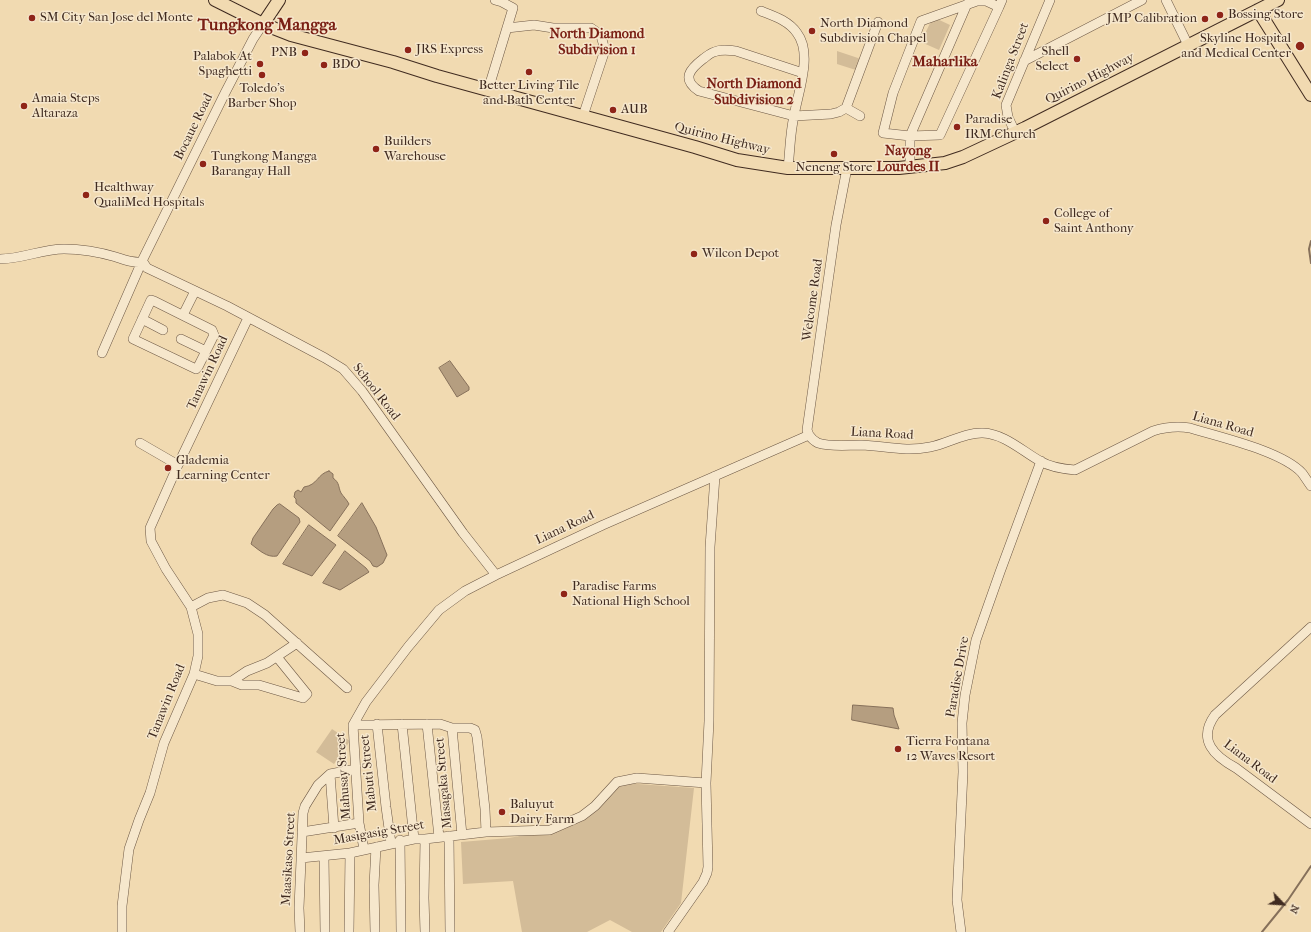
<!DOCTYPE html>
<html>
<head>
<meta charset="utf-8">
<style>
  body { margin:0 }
  #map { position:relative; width:1311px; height:932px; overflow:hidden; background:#f1dab1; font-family:"IM FELL French Canon",serif }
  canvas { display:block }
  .north { position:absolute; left:1263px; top:884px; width:40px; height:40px; -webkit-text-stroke:3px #f6e7cc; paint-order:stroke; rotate:115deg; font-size:11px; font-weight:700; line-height:16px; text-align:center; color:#402b20 }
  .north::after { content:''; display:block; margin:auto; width:14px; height:18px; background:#402b20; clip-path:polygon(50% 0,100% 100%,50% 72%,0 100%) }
</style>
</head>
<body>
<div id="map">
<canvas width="1311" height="932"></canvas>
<div class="north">N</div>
</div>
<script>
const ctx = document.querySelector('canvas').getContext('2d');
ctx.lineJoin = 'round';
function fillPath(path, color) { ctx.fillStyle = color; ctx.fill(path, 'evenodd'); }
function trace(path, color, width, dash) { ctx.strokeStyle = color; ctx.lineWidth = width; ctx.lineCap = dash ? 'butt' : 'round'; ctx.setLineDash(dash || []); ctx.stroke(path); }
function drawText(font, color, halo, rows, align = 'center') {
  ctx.font = font + ' "IM FELL French Canon",serif'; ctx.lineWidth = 3; ctx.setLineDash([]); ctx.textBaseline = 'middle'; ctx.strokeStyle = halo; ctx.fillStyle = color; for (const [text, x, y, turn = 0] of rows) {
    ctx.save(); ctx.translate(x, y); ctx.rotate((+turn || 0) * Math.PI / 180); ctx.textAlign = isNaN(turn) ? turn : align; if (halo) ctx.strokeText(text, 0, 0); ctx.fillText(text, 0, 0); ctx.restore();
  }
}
const green = new Path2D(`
  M933 17 950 25 939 50 921 42Z
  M837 51 864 60 859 71 837 64Z
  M332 729 350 741 334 764 316 752Z
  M624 783 694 788 681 903 661 932H632L610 920 587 932H522L513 881 463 884 461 842 509 838 546 831 576 822Z`);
const water = new Path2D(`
  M450 361 469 387V390L457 397 439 368Z
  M329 471 333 474V478C340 483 338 487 341 493 343 496 347 500 349 504L330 531 296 503V499L294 497 295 492 298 490 301 492 304 487C318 485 317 474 329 471Z
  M362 503 376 527 387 555 383 563 377 567 373 566 370 561 338 536Z
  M280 504 299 518 300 522 277 556C267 558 259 550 251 544L253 538 273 509 277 505Z
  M309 525 336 545 312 576 283 564Z
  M345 551 366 568 369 572 340 590 323 583Z
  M853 705 893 708 894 715 899 729 852 720Z`);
const stream = new Path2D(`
  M1311 241 1309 249 1311 263
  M1262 932 1288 900 1311 866`);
const minor = new Path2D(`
  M1166 0 1188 45
  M999 7 986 1H977L921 21 893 93 883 133 910 136 940 135 999 7 1002 0
  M761 11C774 16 789 21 797 33 813 54 798 92 794 116 790 133 790 151 788 168
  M507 28 534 25 553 28H591L598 33 601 36 605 50 583 116
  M1024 61 1142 0
  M803 73 736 51C728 50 721 49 714 52 710 53 706 57 703 59 690 69 681 79 699 91L794 116 831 114 839 112 846 108 878 22
  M488 90 513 8 502 2 495 0
  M846 108 860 116
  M1015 132 1008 117 1006 105 1050 0
  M910 167V136L967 4
  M0 259C22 259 42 249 64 249 81 249 99 252 116 257 125 260 132 263 143 262
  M143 262 147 268 227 306 325 358 343 369 362 391 463 533 496 575
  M151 300 154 301 212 330 214 335 198 367 196 369 133 339Z
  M183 315 195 291
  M142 319 163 330
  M181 339 206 351
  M102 353 143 259 225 93 253 39 263 24
  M809 435C811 438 814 441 818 443 831 447 847 445 861 445 886 446 905 452 930 447 947 444 965 432 983 433 1005 434 1022 451 1040 461 1050 467 1063 469 1075 470L1153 431C1166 427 1177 426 1190 428 1219 437 1282 451 1302 473 1305 477 1308 482 1311 486
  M809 435 807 430 836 225 847 168
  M140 443 178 465
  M191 607 208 598 223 595 247 603 265 615 347 688
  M1311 627 1215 715C1197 740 1214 756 1236 768L1311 824
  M194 674 217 681H232L242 685H259L303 698 307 694 277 657
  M232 681 247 671 267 663 297 643
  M377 724 386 807 391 843
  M402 724 414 839
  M427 724 439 837
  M353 725 366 702 408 647 439 610 465 591 496 575 603 525 809 435
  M353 725 440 724 452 728H470L475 730 477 737 485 809 486 832
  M353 725 359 823 364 849
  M452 728 462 835
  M330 774 334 828
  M302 832 359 823
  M449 836 450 932
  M425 839 424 898 425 932
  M400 840 401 932
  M324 856 325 932
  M301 858 350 853 414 839H425L486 832 550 830 582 816 595 806 617 782 637 778 706 783
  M122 932V906L129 849 139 820 150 793 164 743 194 674 198 656V634L191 607 166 569 151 541 150 528 178 465 248 318
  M300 932 299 908 303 813 305 806 318 785 330 774 356 769
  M349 932 350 853
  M375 932 374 885 376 847
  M668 932 703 882 707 873 708 867 706 783 709 721 710 547 715 476
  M961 932 957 900 963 772 962 723 965 695 976 640 1000 572 1041 461`);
const major = new Path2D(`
  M215 0 263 24 291 35 393 62 437 76 695 147 737 160 788 168H899L945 163 963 157 1025 128 1278 0
  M1258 10 1311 95
  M263 24 279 0`);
const markers = [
  [1220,15,4,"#8f2418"],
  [32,18,4,"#8f2418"],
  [1205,19,4,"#8f2418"],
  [812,31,4,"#8f2418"],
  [1300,46,5,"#8f2418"],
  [408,50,4,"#8f2418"],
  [305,53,4,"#8f2418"],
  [1077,59,4,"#8f2418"],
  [260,64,4,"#8f2418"],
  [324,65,4,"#8f2418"],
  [529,72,4,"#8f2418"],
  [262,75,4,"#8f2418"],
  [24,106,4,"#8f2418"],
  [613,110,4,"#8f2418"],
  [957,127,4,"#8f2418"],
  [376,149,4,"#8f2418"],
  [834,154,4,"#8f2418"],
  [203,164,4,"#8f2418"],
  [86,195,4,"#8f2418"],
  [1046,221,4,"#8f2418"],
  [694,254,4,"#8f2418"],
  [168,468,4,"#8f2418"],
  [564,594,4,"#8f2418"],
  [898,749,4,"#8f2418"],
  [502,812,4,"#8f2418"]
];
const poiNames = [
  ["Bossing Store",1228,15],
  ["SM City San Jose del Monte",40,18],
  ["JMP Calibration",1197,19,"right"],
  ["North Diamond",820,24],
  ["Subdivision Chapel",820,39],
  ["Skyline Hospital",1291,39,"right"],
  ["and Medical Center",1291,54,"right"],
  ["JRS Express",416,50],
  ["Shell",1069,52,"right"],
  ["Select",1069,67,"right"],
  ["PNB",297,53,"right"],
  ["Palabok At",252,57,"right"],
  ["Spaghetti",252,72,"right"],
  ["BDO",332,65],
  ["Better Living Tile",529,86,"center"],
  ["and Bath Center",529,101,"center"],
  ["Toledo's",262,89,"center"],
  ["Barber Shop",262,104,"center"],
  ["Amaia Steps",32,99],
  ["Altaraza",32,114],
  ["AUB",621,110],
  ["Paradise",965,120],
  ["IRM Church",965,135],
  ["Builders",384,142],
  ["Warehouse",384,157],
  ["Tungkong Mangga",211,157],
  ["Barangay Hall",211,172],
  ["Neneng Store",834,168,"center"],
  ["Healthway",94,188],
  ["QualiMed Hospitals",94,203],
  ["College of",1054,214],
  ["Saint Anthony",1054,229],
  ["Wilcon Depot",702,254],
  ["Glademia",176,461],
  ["Learning Center",176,476],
  ["Paradise Farms",572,587],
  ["National High School",572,602],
  ["Tierra Fontana",906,742],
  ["12 Waves Resort",906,757],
  ["Baluyut",510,805],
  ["Dairy Farm",510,820]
];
const streetNames = [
  ["Kalinga Street",1011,61,-69],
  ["Quirino Highway",1090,79,-27],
  ["Bocaue Road",194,127,-64],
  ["Quirino Highway",722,139,14],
  ["Welcome Road",813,300,-82],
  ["Tanawin Road",208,373,-65],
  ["School Road",376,392,52],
  ["Liana Road",1223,425,16],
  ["Liana Road",882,434,3],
  ["Liana Road",565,528,-25],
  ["Paradise Drive",958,677,-80],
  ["Tanawin Road",167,702,-68],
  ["Liana Road",1250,762,37],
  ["Mabuti Street",369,773,-96],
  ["Mahusay Street",344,776,-94],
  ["Masagaka Street",444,783,-95],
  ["Masigasig Street",379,833,-10],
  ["Maasikaso Street",289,859,-87]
];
const neighbourhoodNames = [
  ["North Diamond",597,35],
  ["Subdivision 1",597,51],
  ["North Diamond",754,85],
  ["Subdivision 2",754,101],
  ["Nayong",908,152],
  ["Lourdes II",908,168]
];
const quarterNames = [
  ["Maharlika",945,62]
];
const districtNames = [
  ["Tungkong Mangga",267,26]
];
fillPath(green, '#d3bc98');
fillPath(water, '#b59e80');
trace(water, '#86705a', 1);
trace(stream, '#86705a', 2);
trace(minor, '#6c5744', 10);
trace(major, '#402b20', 14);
trace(minor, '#f6e7cc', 9);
trace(major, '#f1dab1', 12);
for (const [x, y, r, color] of markers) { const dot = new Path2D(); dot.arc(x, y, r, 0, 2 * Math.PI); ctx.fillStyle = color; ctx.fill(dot); trace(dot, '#f6e7cc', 1.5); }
drawText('13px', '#402b20', '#f6e7cc', poiNames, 'left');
drawText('13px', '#402b20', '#f6e7cc', streetNames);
drawText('bold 14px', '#7a1f14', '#f6e7cc', neighbourhoodNames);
drawText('bold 15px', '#7a1f14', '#f6e7cc', quarterNames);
drawText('bold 17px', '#7a1f14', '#f6e7cc', districtNames);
</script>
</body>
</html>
